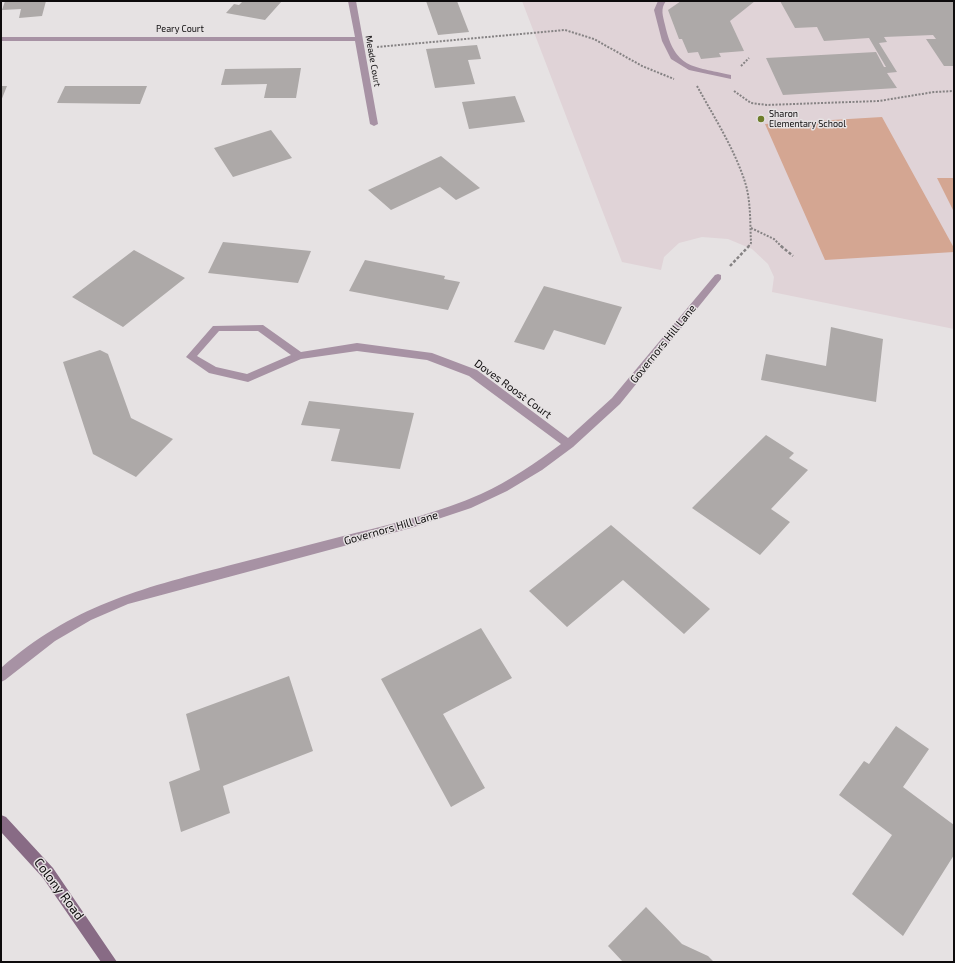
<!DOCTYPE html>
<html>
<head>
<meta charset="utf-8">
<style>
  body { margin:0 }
  #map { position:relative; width:955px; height:963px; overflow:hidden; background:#e6e2e3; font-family:"Exo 2",sans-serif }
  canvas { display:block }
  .frame { position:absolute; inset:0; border:2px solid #0d0b0c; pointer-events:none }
</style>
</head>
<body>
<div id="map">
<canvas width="955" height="963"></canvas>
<div class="frame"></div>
</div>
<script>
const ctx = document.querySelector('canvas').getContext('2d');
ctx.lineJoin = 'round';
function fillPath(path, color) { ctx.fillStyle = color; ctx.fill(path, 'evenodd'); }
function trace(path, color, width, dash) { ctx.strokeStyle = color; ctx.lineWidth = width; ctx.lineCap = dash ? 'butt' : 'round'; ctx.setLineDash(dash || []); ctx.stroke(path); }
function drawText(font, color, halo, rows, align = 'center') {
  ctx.font = font + ' "Exo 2",sans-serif'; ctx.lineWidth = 3; ctx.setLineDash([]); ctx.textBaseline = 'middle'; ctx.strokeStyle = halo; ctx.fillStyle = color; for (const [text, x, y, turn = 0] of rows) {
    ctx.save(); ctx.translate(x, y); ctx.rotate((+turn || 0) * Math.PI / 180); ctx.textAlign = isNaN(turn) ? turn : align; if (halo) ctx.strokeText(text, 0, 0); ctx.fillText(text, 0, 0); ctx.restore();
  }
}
const built = new Path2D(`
  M522 1H954V329L772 292 774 277 768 264 752 249 728 239 702 237 679 243 664 257 661 270 622 262Z`);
const green = new Path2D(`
  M882 117 954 248V252L825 260 765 124Z
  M937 178H954V212Z`);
const building = new Path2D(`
  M5 1H46L42 16 19 18 21 9 2 10Z
  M243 1H282L265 20 226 13 234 4 239 5Z
  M426 1H457L469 32 438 35Z
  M681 1H755L730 21 744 51 719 53 721 57 701 59 698 52 688 53 682 39H679L668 10Z
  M780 1H954V66H944L926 39H936L933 35 884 37 887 42 879 43 897 72 887 73 897 88 783 95 766 58 876 52 884 67H886L869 38 824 41 817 27 795 28Z
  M477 45 481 59 468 60 475 84 435 88 426 49Z
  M301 68 296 98H264L267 84 221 85 225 69Z
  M1 86H7L1 101Z
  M65 86H147L140 104 57 103Z
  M515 96 525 122 469 129 462 102Z
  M271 130 292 158 233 177 214 148Z
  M441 156 480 188 456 200 440 187 391 210 368 190Z
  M223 242 311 251 298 283 208 273Z
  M134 250 185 278 123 327 72 297Z
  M365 260 445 276 444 279 460 282 448 310 349 291Z
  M544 286 622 307 605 345 554 330 544 350 514 342Z
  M831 327 883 339 876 402 761 380 766 354 826 366Z
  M100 350 108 354 131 418 173 439 136 477 93 454 63 362Z
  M309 401 414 413 400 469 331 461 340 429 301 425Z
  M766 435 794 453 789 458 808 470 771 509 790 522 760 555 692 508Z
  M611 525 710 609 684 634 623 580 567 627 529 591Z
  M481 628 512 678 443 714 485 788 451 807 381 679Z
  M289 676 313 751 223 786 230 813 181 832 169 782 200 770 186 714Z
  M896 726 929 749 903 787 954 825V855L903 936 852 894 892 835 839 795 864 761 869 764Z
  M646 907 682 944 708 956 714 962H623L608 946Z`);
const pathFar1 = new Path2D(`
  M377 47 565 30 594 39 642 66 674 79
  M741 66 749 58
  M697 86C714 117 734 148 745 182 751 201 750 223 751 243L748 247
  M734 91 751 103 767 105 879 101 934 92 954 91
  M751 228 774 239 782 247`);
const path = new Path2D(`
  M781 246 793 256
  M730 266 749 246`);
const service = new Path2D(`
  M658 1H666C660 9 663 16 665 25 675 69 692 66 731 75V79L689 70 671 59 662 41 654 10Z`);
const minor = new Path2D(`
  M348 1H356L378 124 374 126 370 124 355 41H1V37H355Z
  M718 274 721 275V279L620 404 573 447 542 470 507 491 471 508 411 528 128 604 91 620 55 641 5 680 1 682V668C72 606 139 589 227 566 270 555 312 544 355 533 397 523 440 512 481 494 509 481 536 463 561 444L469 376 427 360 357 351 301 359 248 382 209 373 186 357 213 326 263 325 301 352 357 343 432 353 477 370 568 438 612 398 715 275ZM219 331H258L291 355 247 374 216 367 197 356Z`);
const secondary = new Path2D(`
  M1 815 6 817 53 868 117 962H101L43 878 1 832Z`);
const markers = [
  [761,119,4,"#6e7d2a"]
];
const farStreetnames = [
  ["Peary Court",180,29],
  ["Meade Court",373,61,80]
];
const farPoinames = [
  ["Sharon",769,114],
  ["Elementary School",769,124]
];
const streetNames = [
  ["Governors Hill Lane",663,344,-51],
  ["Doves Roost Court",513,389,36],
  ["Governors Hill Lane",391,528,-16]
];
const nearStreetnames = [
  ["Colony Road",59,889,53]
];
fillPath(built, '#e0d3d7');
fillPath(green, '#d4a692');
fillPath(building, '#ada9a8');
trace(pathFar1, '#858283', 2, [2, 1.5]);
trace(path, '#858283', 2.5, [3, 2]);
fillPath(service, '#a792a4');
fillPath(minor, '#a792a4');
fillPath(secondary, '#886b85');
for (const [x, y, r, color] of markers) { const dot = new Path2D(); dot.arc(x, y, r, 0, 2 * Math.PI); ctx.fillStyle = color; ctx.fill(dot); trace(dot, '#e6e2e3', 1.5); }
drawText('9px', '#0d0b0c', '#e6e2e3', farStreetnames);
drawText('9px', '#0d0b0c', '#e6e2e3', farPoinames, 'left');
drawText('11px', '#0d0b0c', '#e6e2e3', streetNames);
drawText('13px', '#0d0b0c', '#e6e2e3', nearStreetnames);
</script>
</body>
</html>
